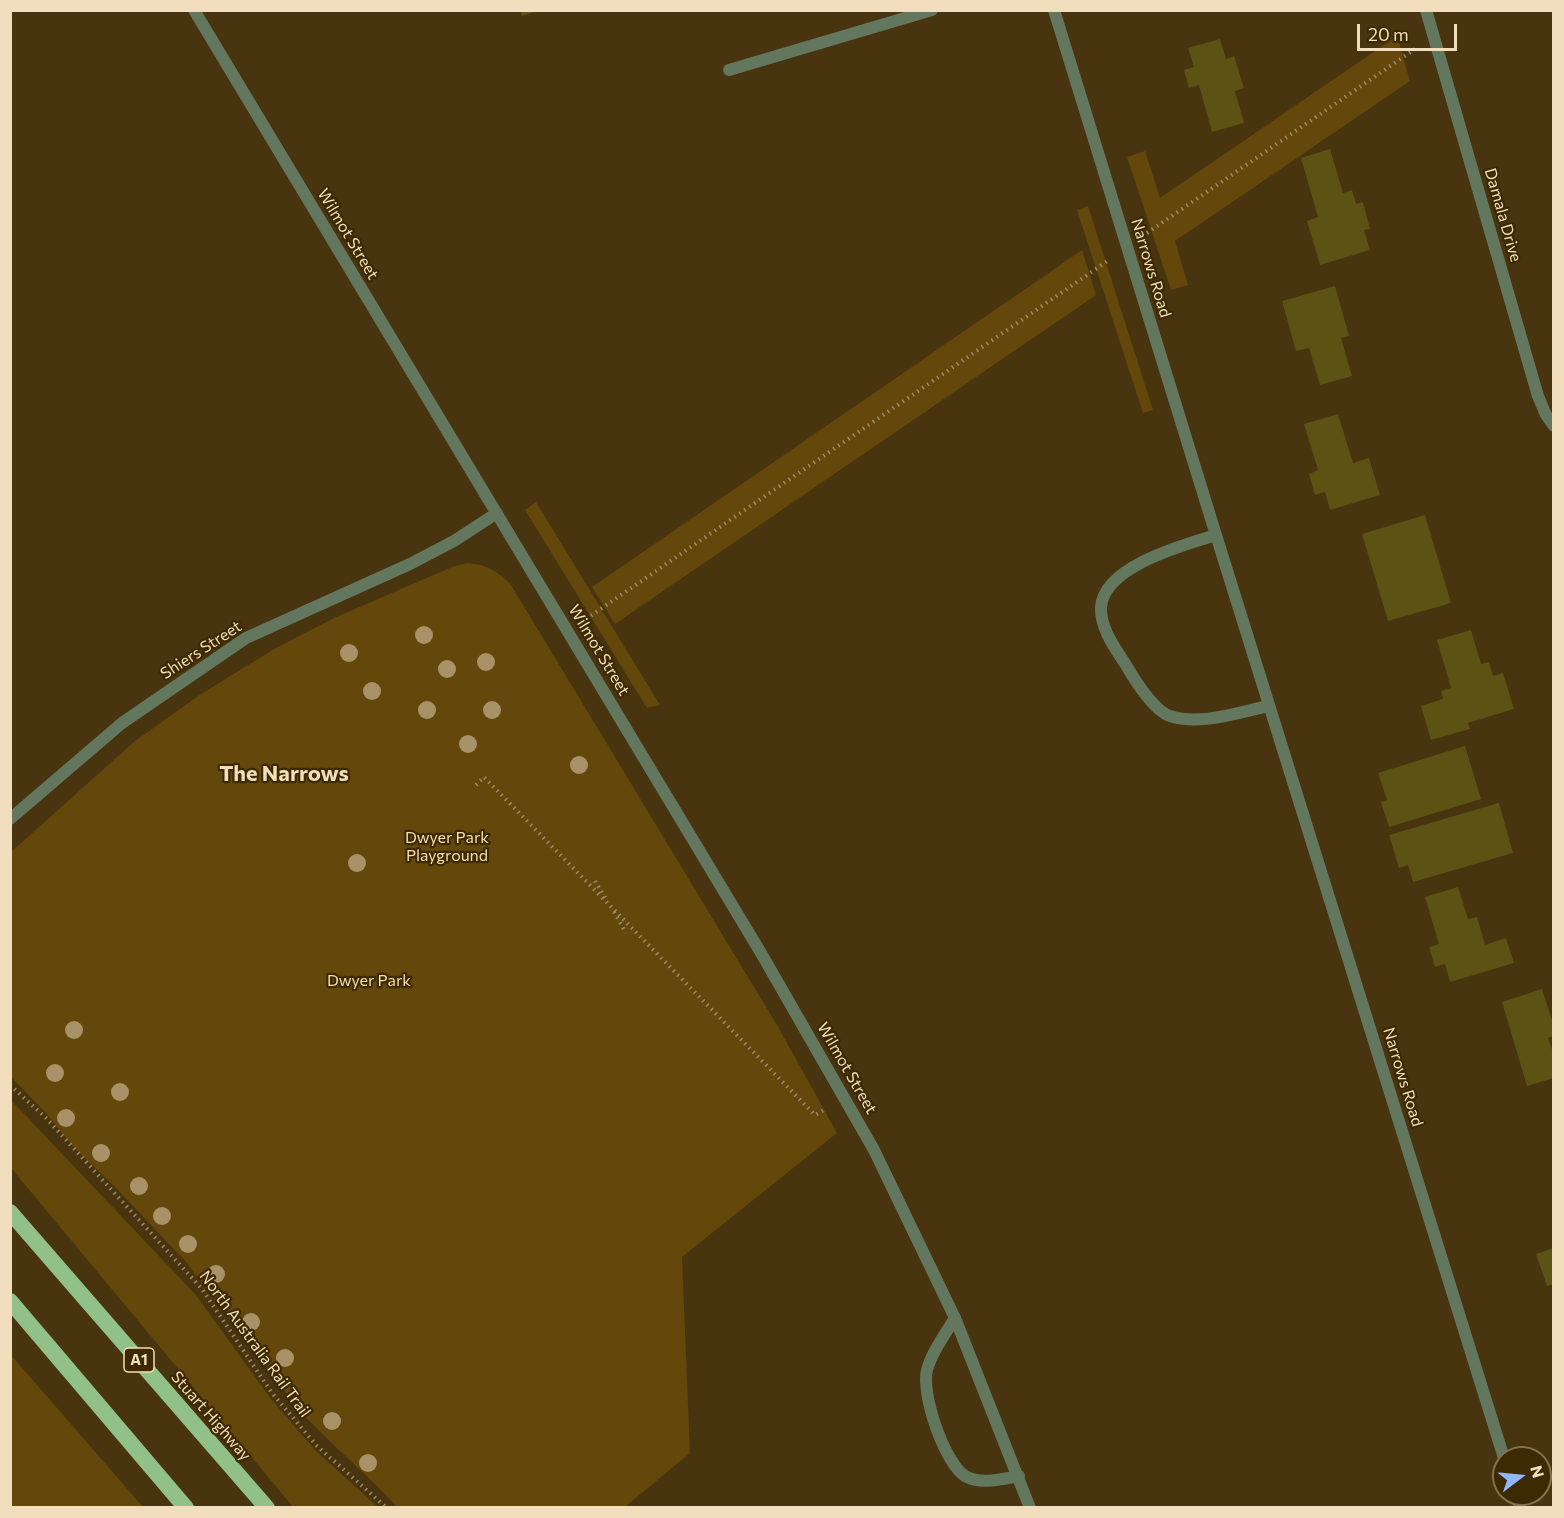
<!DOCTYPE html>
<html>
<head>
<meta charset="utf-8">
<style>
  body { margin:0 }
  #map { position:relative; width:1564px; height:1518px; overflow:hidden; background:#48340e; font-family:Commissioner,sans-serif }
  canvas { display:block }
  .frame { position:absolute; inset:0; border:12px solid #f2debc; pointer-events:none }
  .north { position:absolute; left:1492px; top:1446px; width:60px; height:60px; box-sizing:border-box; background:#3d2a03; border:2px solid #85724d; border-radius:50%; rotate:74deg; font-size:16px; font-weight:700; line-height:24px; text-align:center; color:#f2debc }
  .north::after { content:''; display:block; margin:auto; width:21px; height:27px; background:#90b8fd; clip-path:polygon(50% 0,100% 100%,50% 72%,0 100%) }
  .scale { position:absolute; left:1357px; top:24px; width:100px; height:27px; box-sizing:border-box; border:3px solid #f2debc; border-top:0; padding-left:8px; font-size:18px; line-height:21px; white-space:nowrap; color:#f2debc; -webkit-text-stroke:4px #3d2a03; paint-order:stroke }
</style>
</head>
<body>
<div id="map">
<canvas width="1564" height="1518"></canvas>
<div class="frame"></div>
<div class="north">N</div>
<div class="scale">20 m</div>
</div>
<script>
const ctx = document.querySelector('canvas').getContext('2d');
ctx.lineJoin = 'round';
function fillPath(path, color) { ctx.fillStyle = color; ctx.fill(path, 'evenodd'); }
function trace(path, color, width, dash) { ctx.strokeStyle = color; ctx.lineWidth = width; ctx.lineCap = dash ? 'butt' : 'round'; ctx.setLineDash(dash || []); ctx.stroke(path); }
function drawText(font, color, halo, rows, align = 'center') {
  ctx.font = font + ' Commissioner,sans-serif'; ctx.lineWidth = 4.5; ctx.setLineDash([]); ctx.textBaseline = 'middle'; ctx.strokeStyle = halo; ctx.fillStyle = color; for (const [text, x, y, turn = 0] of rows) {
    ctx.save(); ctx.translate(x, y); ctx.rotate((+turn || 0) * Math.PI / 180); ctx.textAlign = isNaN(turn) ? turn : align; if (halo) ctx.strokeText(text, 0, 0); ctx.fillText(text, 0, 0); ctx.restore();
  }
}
const green = new Path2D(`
  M1397 36 1410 81 1175 241 1188 285 1171 290 1127 157 1145 151 1160 198Z
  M1088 206 1153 410 1143 413 1077 210Z
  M1082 250 1096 295 615 624 592 587Z
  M536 502 660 705 647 708 525 510Z
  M467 563C486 564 498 571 511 585L777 1025 837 1133 682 1257 690 1453 625 1507H397C366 1473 330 1444 299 1410L186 1262 114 1186 75 1149 45 1112 11 1077V852L135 741 201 694 276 648 334 618 452 567Z
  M11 1100 196 1295 271 1399 315 1450 378 1507H293L11 1168Z
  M10 1355H11L143 1507H11Z`);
const building = new Path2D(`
  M520 10H537V11L522 16Z
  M1220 39 1226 59 1234 56 1244 88 1235 91 1244 123 1212 132 1199 85 1189 88 1184 70 1194 67 1188 48Z
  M1330 149 1343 193 1352 190 1356 204 1363 202 1370 229 1364 230 1370 250 1320 265 1307 221 1318 217 1301 158Z
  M1335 286 1349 336 1341 338 1352 376 1320 385 1309 348 1296 351 1282 301Z
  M1338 414 1353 463 1369 458 1380 495 1330 510 1325 492 1315 495 1309 474 1318 470 1304 424Z
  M1425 515 1451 603 1388 621 1362 534Z
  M1471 630 1481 664 1489 662 1493 676 1503 673 1514 709 1468 723 1470 729 1431 740 1421 706 1443 699 1441 691 1451 688 1437 640Z
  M1465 746 1481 799 1389 827 1381 802 1387 800 1378 773Z
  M1499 803 1513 853 1413 882 1408 865 1399 868 1389 835Z
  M1458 887 1468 919 1477 917 1485 945 1506 938 1514 963 1450 982 1445 964 1435 967 1429 947 1439 944 1425 897Z
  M1542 989 1554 1026V1036L1548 1038 1554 1055V1078L1527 1086 1502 1002Z
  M1554 1248V1284L1547 1286 1536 1254Z`);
const path = new Path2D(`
  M1147 233 1415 49
  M586 619 1109 260
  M476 785 484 777 815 1115 826 1109
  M595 881 607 901
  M614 912 626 933
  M10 1085 46 1118 202 1289 272 1393 317 1446 387 1508`);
const service = new Path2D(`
  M1216 535C1184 545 1104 566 1101 607 1100 628 1115 648 1126 665 1134 679 1154 711 1170 716 1201 726 1239 712 1269 706
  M955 1318C945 1334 932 1352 927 1370 921 1394 944 1462 965 1476 981 1485 1002 1479 1019 1476`);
const minor = new Path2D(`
  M194 10 761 953 874 1150 955 1318 1030 1508
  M1054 10 1216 535 1504 1458
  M1426 10 1538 396 1546 415 1554 426
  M729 70 932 10
  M10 819 122 723 246 638 410 564 454 541 497 513
  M1516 1494 1520 1508`);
const trunk = new Path2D(`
  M10 1212 267 1508
  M10 1301 186 1508`);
const trees = [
  [424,635],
  [349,653],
  [486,662],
  [447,669],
  [372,691],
  [427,710],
  [492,710],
  [468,744],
  [579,765],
  [357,863],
  [74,1030],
  [55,1073],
  [120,1092],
  [66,1118],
  [101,1153],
  [139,1186],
  [162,1216],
  [188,1244],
  [216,1274],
  [251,1322],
  [285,1358],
  [332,1421],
  [368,1463]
];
const shields = [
  [139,1360,30]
];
const shieldNames = [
  ["A1",139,1360]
];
const streetNames = [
  ["Damala Drive",1503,215,74],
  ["Wilmot Street",348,234,59],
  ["Narrows Road",1151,268,73],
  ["Shiers Street",201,650,-33],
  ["Wilmot Street",599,650,59],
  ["Wilmot Street",847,1068,60],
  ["Narrows Road",1403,1077,73],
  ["North Australia Rail Trail",255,1344,54],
  ["Stuart Highway",211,1416,49]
];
const parkNames = [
  ["Dwyer Park",447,838],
  ["Playground",447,856],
  ["Dwyer Park",369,981]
];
const districtNames = [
  ["The Narrows",284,774]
];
fillPath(green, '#63470b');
fillPath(building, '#5b5214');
trace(path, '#9e8a66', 4, [1.5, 4.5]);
trace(service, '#62775e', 12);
trace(minor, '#62775e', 12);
trace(trunk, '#91c088', 16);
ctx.fillStyle = '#a99268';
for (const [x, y] of trees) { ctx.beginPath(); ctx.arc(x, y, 9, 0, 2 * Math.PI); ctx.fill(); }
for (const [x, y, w] of shields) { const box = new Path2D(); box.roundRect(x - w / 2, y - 12, w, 24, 4.5); ctx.fillStyle = '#3d2a03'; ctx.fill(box); trace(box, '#f2debc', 1.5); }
drawText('bold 15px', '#f2debc', null, shieldNames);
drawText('16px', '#f2debc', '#3d2a03', streetNames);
drawText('16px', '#f9deb1', '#3d2a03', parkNames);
drawText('bold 22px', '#f2debc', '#3d2a03', districtNames);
</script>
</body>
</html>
